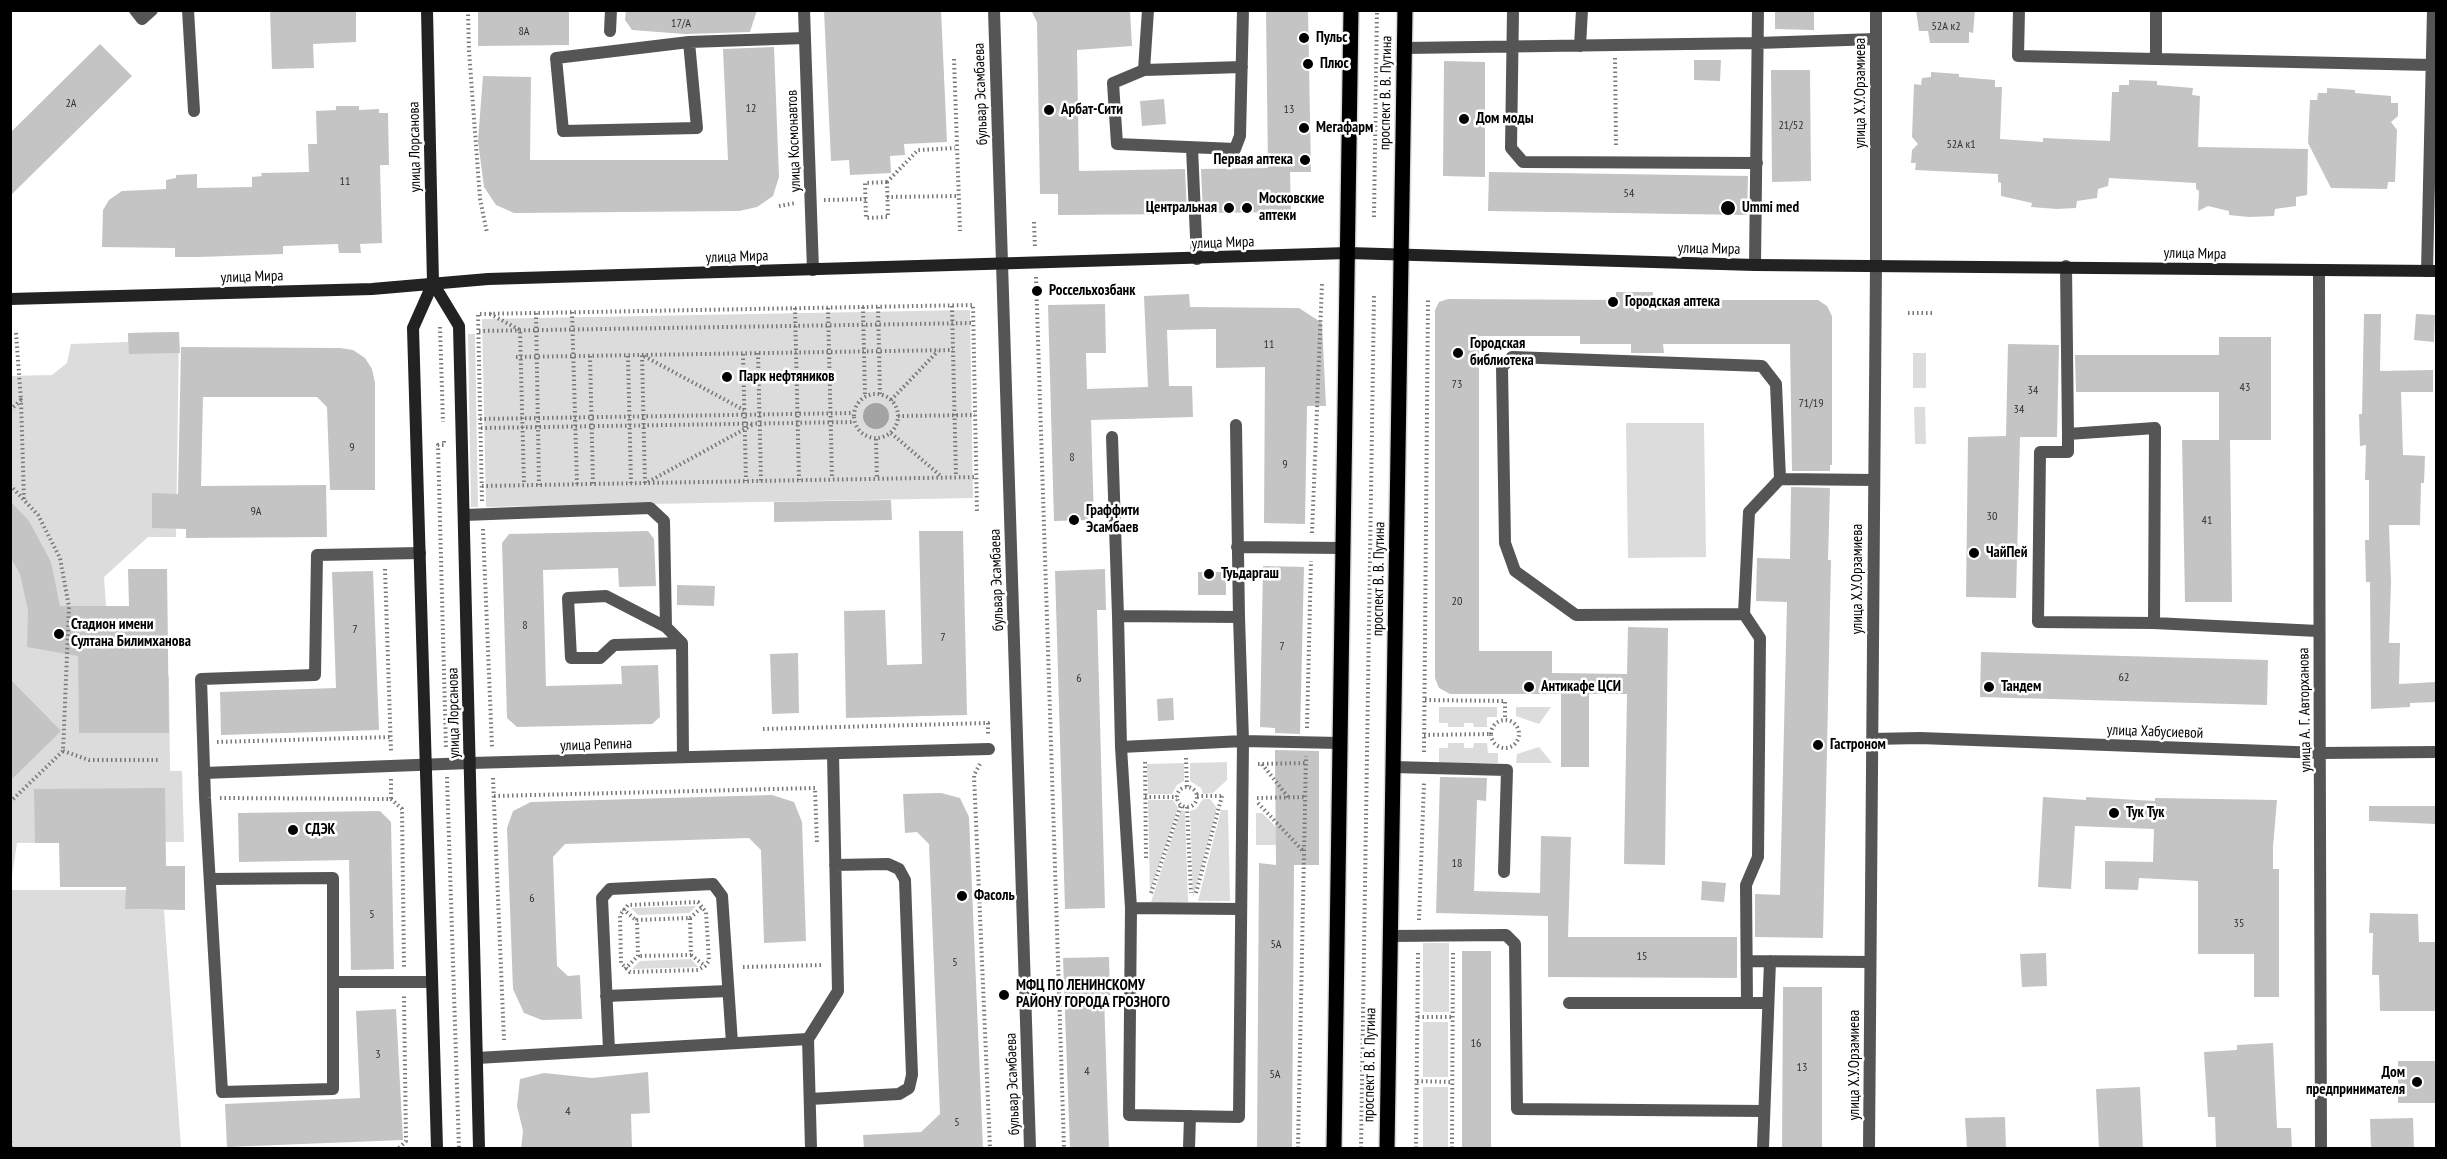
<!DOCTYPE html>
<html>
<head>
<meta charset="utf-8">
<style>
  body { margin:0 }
  #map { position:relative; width:2447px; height:1159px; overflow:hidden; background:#fff; font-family:"PT Sans Narrow",sans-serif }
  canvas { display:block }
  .frame { position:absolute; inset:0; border:12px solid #000; pointer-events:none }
</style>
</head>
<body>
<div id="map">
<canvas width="2447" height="1159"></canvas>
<div class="frame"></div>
</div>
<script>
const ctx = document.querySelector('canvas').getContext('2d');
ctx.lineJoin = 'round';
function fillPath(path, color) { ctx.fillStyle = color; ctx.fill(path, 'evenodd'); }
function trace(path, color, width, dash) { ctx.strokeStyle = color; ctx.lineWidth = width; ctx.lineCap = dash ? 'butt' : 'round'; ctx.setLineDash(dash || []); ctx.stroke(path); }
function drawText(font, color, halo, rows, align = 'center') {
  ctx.font = font + ' "PT Sans Narrow",sans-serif'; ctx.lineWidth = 5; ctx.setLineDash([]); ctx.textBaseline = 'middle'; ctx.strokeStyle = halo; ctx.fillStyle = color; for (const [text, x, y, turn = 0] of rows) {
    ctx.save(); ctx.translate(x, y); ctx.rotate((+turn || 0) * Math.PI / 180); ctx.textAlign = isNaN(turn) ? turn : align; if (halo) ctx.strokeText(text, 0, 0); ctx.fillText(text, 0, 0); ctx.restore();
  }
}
const green = new Path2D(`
  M970 310 973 498 486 507 482 319Z
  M179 332 176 537H148L104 577 106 606 107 677 169 676 170 771H182L184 842 17 843 11 882V376L52 375 67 363 71 344 128 342V333Z
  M468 334H475L478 507H471Z
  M1913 353H1926V388H1913Z
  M1914 407H1925L1926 444H1915Z
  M1626 423H1704L1706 557 1628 558Z
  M1439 707H1497V717H1487V727H1474L1473 723H1464V727H1448V723H1439Z
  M1516 707H1551L1539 724 1516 716Z
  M1448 743H1464V748H1473L1474 743H1487L1488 753H1498V763H1439V748H1448Z
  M1539 747 1552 763H1516L1517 754Z
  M1227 762V780L1213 793 1203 794 1201 788 1190 781V763Z
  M1184 763V781L1177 785 1172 794H1148L1147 764Z
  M1203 799H1210L1217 808 1193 898 1190 811 1196 809Z
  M1148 800H1173L1178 808 1150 892Z
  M1181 810 1185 811 1188 902H1151Z
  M1221 810H1228L1230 901H1198Z
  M1256 813H1262L1294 845H1256Z
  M11 890H126V909L164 910 181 1148H11Z
  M696 906 689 913 638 915 631 908Z
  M1423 943H1449V1012H1423Z
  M691 959 698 967 632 969 640 961Z
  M1423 1022H1448V1077H1423Z
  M1423 1087H1448V1148H1423Z`);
const water = new Path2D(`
  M863 416a13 13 0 1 1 26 0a13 13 0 1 1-26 0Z`);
const building = new Path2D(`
  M270 10H356V42L313 44 314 68 272 69Z
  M478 10H569V45L478 46Z
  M626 10H757L750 32 685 34 632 30 625 20Z
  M824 10H941L947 142 904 144 905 155 890 156 891 173 850 175 849 160 831 161Z
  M1031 10H1130L1132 46 1077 50 1079 171 1185 169 1187 214 1058 215V194H1040L1037 22Z
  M1266 10H1308L1311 172H1290L1291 212 1203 213 1201 169 1268 168Z
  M1775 10H1814V30L1775 29Z
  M1916 10H1975L1973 33 1969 32V43H1930L1928 31H1919Z
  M100 44 132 76 10 196V133Z
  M774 47 779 177 773 196 757 207 739 211 514 213 496 205 484 187 478 141 483 76 531 77 530 160H728L723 49Z
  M1694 60H1721L1720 81 1694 80Z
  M1444 61 1485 62V177L1443 176Z
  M1771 70H1810L1811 181 1772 182Z
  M1931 72 1959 74V77L1995 80V87H2002L2000 139 2043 142V138L2110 141 2112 92H2119V85H2129V80L2157 81V85L2193 88 2192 95 2200 96 2198 147 2308 149 2307 195 2296 197V206L2275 209 2274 216 2249 217 2229 215V211L2208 206 2198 211 2199 191 2196 189V183L2109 178 2108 186 2098 189 2097 198 2077 201 2076 208 2057 209 2031 207 2032 203 2001 196V183L1998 182V174L1915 170 1916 163H1911L1912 150 1918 144 1912 137 1914 84 1921 85 1922 78 1931 77Z
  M2327 88 2355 90V93L2391 96V103H2398V116L2391 122 2397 130 2395 182H2388L2387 189 2331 188 2308 143 2310 100H2317L2318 93H2327Z
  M1164 99 1166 124 1142 126 1140 101Z
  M336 106H359V110L379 109V113H388L389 165H380L382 243 360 244 361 253H339L338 244 283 246V254L199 257H175V248L102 247 103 210 109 200 122 191 166 189V180L176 178V175L197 174V188L252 187V177L262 176 261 173 309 172 308 144H317L316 111 336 110Z
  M1489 172 1748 176 1747 215 1488 211Z
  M1616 292H1653V300H1818L1827 306 1832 316V465H1830V471H1792L1790 344H1663L1664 353H1631V344H1580V336H1479V651H1552V673L1627 674 1628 627 1668 628 1665 865 1624 864 1627 694H1589V767H1561V694H1450L1439 688 1435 678V310L1439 302 1448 299 1616 300Z
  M1189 294 1190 307 1299 308 1322 323 1326 406H1307L1305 524 1264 523 1265 367 1216 368V329L1167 330 1169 386H1192L1193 417 1091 420 1094 520 1054 521 1048 305 1105 304 1106 353H1086L1087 389 1148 387 1144 296Z
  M2364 314H2381L2380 371 2433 370V392H2401L2403 455 2425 456 2424 483H2421L2420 525H2389L2391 582 2389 643H2400L2399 684 2436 682V702L2410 703V707L2371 709 2370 582H2366L2365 540H2369V480H2365L2366 445 2360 446 2359 414H2362Z
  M2416 314 2435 315 2434 342 2414 340Z
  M179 332 180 353 129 354 128 333Z
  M2219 337H2271V440H2230L2232 602H2185L2182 440H2219V392H2076L2075 355H2219Z
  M2008 344 2059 345 2057 437H2020L2016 598 1966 597 1968 437 2006 436Z
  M181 347 340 348 353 350 365 358 372 369 375 383V490H330L327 407 317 397H203L201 486 326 485 327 537 186 538V529L152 528V493L178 494Z
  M1791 487 1830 488 1828 560H1831L1823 938 1755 937V894L1780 895 1787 602 1756 601 1757 558 1790 559Z
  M891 500 892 520 774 522V502Z
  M10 501 29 521 51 562 60 606H129L128 569H167L169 733H79L78 656 27 647 28 610 20 574 10 556Z
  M648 531 654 539 656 586 619 587 618 568 543 570 546 686 622 684 621 666 658 665 660 717 652 724 517 727 507 718 502 543 509 534Z
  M919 531H963L967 715 846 718 844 611 885 610 887 665 922 664Z
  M1263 566 1304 567 1300 734 1275 733V728L1260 727Z
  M1105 569 1106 610H1097L1105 908 1065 909 1055 571Z
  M373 571 379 730 221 735 220 692 336 688 332 572Z
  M1198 572H1226V595H1198Z
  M677 585 715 586 714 606 677 605Z
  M1981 652 2268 660 2267 705 1980 697Z
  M798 653 799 713 772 714 770 654Z
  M10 679 61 731 10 781Z
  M1173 698 1174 720 1158 721 1157 699Z
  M1275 750 1319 751V865H1294L1292 1149H1257L1259 863 1276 865Z
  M1440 777 1487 778 1486 801 1477 800 1474 891 1540 893 1541 836 1571 837 1568 937H1737V978L1548 977V916L1436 913Z
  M165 788 166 866H185V910L125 909 126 887H60L59 843H35L34 789Z
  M941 793 960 798 969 817 983 1149H864L863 1135 921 1132 940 1114 929 844 917 832 905 833 903 794Z
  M772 795 794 802 802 822 806 941 764 943 761 850 749 838 565 844 553 857 557 966 568 976 580 975 582 1019 542 1020 524 1013 513 989 507 828 513 811 531 802Z
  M2043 797 2086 800V797L2155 801V798L2277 800 2273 847V869H2279V997H2254V954H2198V881L2139 878 2138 890 2105 889V861L2153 862 2154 829 2075 826 2071 889 2038 887Z
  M2369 806H2436V824L2369 821Z
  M380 811 391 822 394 969 351 970 349 860 239 862 238 813Z
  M1702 881 1726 883 1724 902 1701 900Z
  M2370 913 2418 914 2419 942H2436V1011H2380L2379 975H2372L2373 933H2369Z
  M1462 951H1491V1149H1462Z
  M2046 953 2047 986 2022 987 2020 954Z
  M1109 957 1110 995 1104 996 1109 1149H1070L1063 958Z
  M1783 987H1822V1149H1782Z
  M396 1009 403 1140 227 1147 225 1104 360 1098 356 1011Z
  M2273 1043 2277 1128H2291L2292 1149H2216L2215 1117H2208L2204 1052 2237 1050V1045Z
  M2398 1061H2436V1103H2398Z
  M648 1072 650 1113 631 1114 632 1149H521L523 1131 517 1106 520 1079 544 1073 592 1078Z
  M2140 1087 2143 1149H2099L2096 1089Z
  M2005 1117 2006 1149H1967L1965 1118Z
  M2413 1118 2414 1149H2371L2370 1119Z`);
const path = new Path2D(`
  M468 10 469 51 480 199 487 233
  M1615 58 1616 147
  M954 59 960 231
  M887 182 888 217 866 218 865 183Z
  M887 182 918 150 955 148
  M887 197 957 196
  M824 200 866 199
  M779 206 796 203
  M1374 217 1377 10
  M1034 222 1035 248
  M1036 277 1064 1148
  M952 306 956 477
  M863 307 865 396
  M878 307 880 394
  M795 308 799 480
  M828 308 832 479
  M572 312 577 484
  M536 313 539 485
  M1908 313H1934
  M490 314 520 330 524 485
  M440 327 443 422
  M479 331 973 323
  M16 333 21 400
  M758 353 761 481
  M743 354 746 481
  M590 356 593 484
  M628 356 631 483
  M516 357 953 350
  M854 416a22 22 0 1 1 44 0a22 22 0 1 1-44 0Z
  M891 400 938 351
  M10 410 21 400 24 500
  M898 416 975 415
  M480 419 853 413
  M481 428 854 422
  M891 433 942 477
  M876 439 877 479
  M444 441V445H438L446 749
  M648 482 752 425
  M645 483 642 355 744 410
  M10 485 38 515 60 558 69 607 63 751 10 802
  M482 486 977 477
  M482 501 478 314 973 305 977 511
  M483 529 492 747
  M1312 533 1322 284
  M385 569 391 751
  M1425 700 1505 701V719
  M1491 734a14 14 0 1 1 28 0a14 14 0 1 1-28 0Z
  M1307 728 1311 561
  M763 729 988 723V735
  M1424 735 1491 734
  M217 742 390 737
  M63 751 89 760H160
  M1424 752 1428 298
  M1186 758 1187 787
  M1145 762 1146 859
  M980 764 974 775 990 1148
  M1258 764 1306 763
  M1262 764 1288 797
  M447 777 459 1148
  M493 778 504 1040
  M391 779V799
  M1177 797a10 10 0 1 1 20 0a10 10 0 1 1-20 0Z
  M494 796 815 788 817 844
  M1197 796H1223
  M1145 797H1177
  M220 798 391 799 402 809 404 967
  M1257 798 1305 797
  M1258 803 1304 852
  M1187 807 1191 893
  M1151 893 1181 805
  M1196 893 1222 796
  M698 902 706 912 709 961 705 966 698 970 630 972 621 963 620 915 628 905Z
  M623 909 636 920
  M690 918 703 906
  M1419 920 1424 783
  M691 955 705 966
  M743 967 822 965
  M625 969 638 956 637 920 690 918 691 955 638 956
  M1418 1017H1453
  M1417 1081 1452 1082
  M10 1137 11 1148
  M399 1148 406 1141 404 996
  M1298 1148 1306 756
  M1361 1148 1374 296
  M1416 1148 1418 951
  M1452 1148 1453 951`);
const service = new Path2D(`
  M188 10 194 111
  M1148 10 1144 70 1113 83 1117 144 1235 149 1240 136 1243 10
  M1513 10 1511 148 1523 162 1757 163
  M2019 10 2018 56 2156 59
  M2156 10V59L2432 65
  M610 31 611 10
  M689 42 697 128 563 131 556 58 689 42 805 38
  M1580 46 1582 10
  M1405 48 1758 43 1876 39
  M1144 70 1242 67
  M1192 148 1197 259
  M1755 265 1758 10
  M2066 266 2068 434 2155 428 2154 623 2038 622 2040 452H2068V434
  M2427 271 2433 10
  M1236 425 1239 617
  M1112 437 1118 616
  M1780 479 1874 480
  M464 515 650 508 664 521 666 627 682 643 683 757
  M1237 547 1343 548
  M1744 614 1749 512 1780 479 1776 384 1762 366 1512 357 1502 367 1505 543 1515 571 1576 615 1744 614 1760 638 1758 857 1746 885 1747 1003
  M2154 623 2318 631
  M666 627 606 596 568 598 571 658H600L614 645 682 643
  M1121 747 1243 741 1239 617 1118 616 1121 747 1131 908
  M1393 767 1507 770 1504 872
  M210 879 333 878V1089L222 1092 205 798 201 679 315 675 317 555 420 553
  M1241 909 1131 908 1129 1115 1239 1117 1243 741 1340 743
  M1390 936 1506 935 1515 944 1517 1109 1763 1111
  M1747 961 1870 962
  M333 982H432
  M606 996 728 991
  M1569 1003H1768
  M808 1039 838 991 833 754
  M609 1050 602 898 610 889 713 884 722 896 732 1043
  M477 1058 808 1039 811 1148
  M810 1099 899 1094 909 1088 912 1075 905 880 899 869 888 864 835 865
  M1189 1148 1190 1116
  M1763 1148 1770 961`);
const pedestrian = new Path2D(`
  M994 10 1030 1148`);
const minor = new Path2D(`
  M135 10 142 19 152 10
  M804 10 813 270
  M1872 739 1920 738 2321 753 2436 752
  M204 773 470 763 989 749
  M1869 1148 1876 265V10`);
const tertiary = new Path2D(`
  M2319 271C2318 563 2321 856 2321 1148`);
const secondary = new Path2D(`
  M427 10 433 283 413 328 437 1148
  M433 283 459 326 479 1148
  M10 299 372 289 488 279 1348 253 1755 265 2436 271`);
const primary = new Path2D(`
  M1334 1148 1351 10
  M1387 1148 1405 10`);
const markers = [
  [1304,38,6,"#000"],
  [1308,64,6,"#000"],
  [1049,110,6,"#000"],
  [1464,119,6,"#000"],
  [1304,128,6,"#000"],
  [1305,160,6,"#000"],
  [1229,208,6,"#000"],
  [1247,208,6,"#000"],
  [1728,208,8,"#000"],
  [1037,291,6,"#000"],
  [1613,302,6,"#000"],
  [1458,353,6,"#000"],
  [727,377,6,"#000"],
  [1074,520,6,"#000"],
  [1974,553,6,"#000"],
  [1209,574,6,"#000"],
  [59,634,6,"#000"],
  [1529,687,6,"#000"],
  [1989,687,6,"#000"],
  [1818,745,6,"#000"],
  [2114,813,6,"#000"],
  [293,830,6,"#000"],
  [962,896,6,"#000"],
  [1004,995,6,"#000"],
  [2417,1082,6,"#000"]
];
const numberNames = [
  ["17/А",681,24],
  ["52А к2",1946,27],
  ["8А",524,32],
  ["2А",71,104],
  ["12",751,109],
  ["13",1289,110],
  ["21/52",1791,126],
  ["52А к1",1961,145],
  ["11",345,182],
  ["54",1629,194],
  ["11",1269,345],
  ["73",1457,385],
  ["43",2245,388],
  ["34",2033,391],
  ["71/19",1811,404],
  ["34",2019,410],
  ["9",352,448],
  ["8",1072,458],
  ["9",1285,465],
  ["9А",256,512],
  ["30",1992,517],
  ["41",2207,521],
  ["20",1457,602],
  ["8",525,626],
  ["7",355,630],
  ["7",943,638],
  ["7",1282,647],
  ["62",2124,678],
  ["6",1079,679],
  ["18",1457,864],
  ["6",532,899],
  ["5",372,915],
  ["35",2239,924],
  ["5А",1276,945],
  ["15",1642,957],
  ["5",955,963],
  ["16",1476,1044],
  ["3",378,1055],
  ["13",1802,1068],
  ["4",1087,1072],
  ["5А",1275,1075],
  ["4",568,1112],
  ["5",957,1123]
];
const poiNames = [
  ["Пульс",1316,38],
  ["Плюс",1320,64],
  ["Арбат-Сити",1061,110],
  ["Дом моды",1476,119],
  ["Мегафарм",1316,128],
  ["Первая аптека",1293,160,"right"],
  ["Московские",1259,199],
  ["аптеки",1259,216],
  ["Центральная",1217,208,"right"],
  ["Ummi med",1742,208],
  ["Россельхозбанк",1049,291],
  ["Городская аптека",1625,302],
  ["Городская",1470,344],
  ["библиотека",1470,361],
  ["Парк нефтяников",739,377],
  ["Граффити",1086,511],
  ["Эсамбаев",1086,528],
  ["ЧайПей",1986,553],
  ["Туьдаргаш",1221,574],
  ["Стадион имени",71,625],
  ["Султана Билимханова",71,642],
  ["Антикафе ЦСИ",1541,687],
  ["Тандем",2001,687],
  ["Гастроном",1830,745],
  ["Тук Тук",2126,813],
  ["СДЭК",305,830],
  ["Фасоль",974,896],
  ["МФЦ ПО ЛЕНИНСКОМУ",1016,986],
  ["РАЙОНУ ГОРОДА ГРОЗНОГО",1016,1003],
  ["Дом",2405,1073,"right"],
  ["предпринимателя",2405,1090,"right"]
];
const streetNames = [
  ["проспект В. В. Путина",1386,93,-89],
  ["улица Х.У.Орзамиева",1861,93,-90],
  ["бульвар Эсамбаева",981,94,-92],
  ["улица Космонавтов",794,141,-92],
  ["улица Лорсанова",415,147,-91],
  ["улица Мира",1223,243,-2],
  ["улица Мира",1709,249,1],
  ["улица Мира",2195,254,1],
  ["улица Мира",737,257,-2],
  ["улица Мира",252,277,-2],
  ["проспект В. В. Путина",1379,579,-89],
  ["улица Х.У.Орзамиева",1858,579,-90],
  ["бульвар Эсамбаева",997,580,-92],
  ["улица А. Г. Авторханова",2305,710,-91],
  ["улица Лорсанова",454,713,-91],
  ["улица Хабусиевой",2155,732,2],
  ["улица Репина",596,745,-2],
  ["проспект В. В. Путина",1370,1065,-89],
  ["улица Х.У.Орзамиева",1855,1065,-90],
  ["бульвар Эсамбаева",1013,1084,-92]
];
fillPath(green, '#dcdcdc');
fillPath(water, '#a3a3a3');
fillPath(building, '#c4c4c4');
trace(primary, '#dbdbdb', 18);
trace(path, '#777', 4, [1.5, 3]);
trace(service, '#555', 12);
trace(pedestrian, '#555', 12);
trace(minor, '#555', 12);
trace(tertiary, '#555', 12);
trace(secondary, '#222', 12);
trace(primary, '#000', 15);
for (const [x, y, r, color] of markers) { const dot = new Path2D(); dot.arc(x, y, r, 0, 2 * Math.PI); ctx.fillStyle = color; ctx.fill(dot); trace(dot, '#fff', 2); }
drawText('12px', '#313131', null, numberNames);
drawText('bold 15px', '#000', '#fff', poiNames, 'left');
drawText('15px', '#000', '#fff', streetNames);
</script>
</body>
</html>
